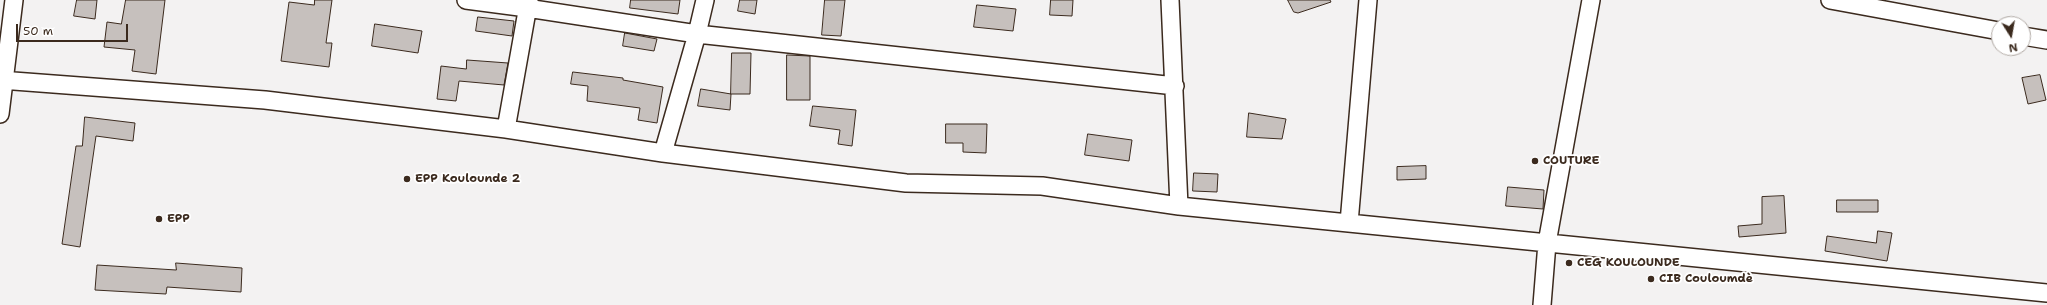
<!DOCTYPE html>
<html>
<head>
<meta charset="utf-8">
<style>
  body { margin:0 }
  #map { position:relative; width:2047px; height:305px; overflow:hidden; background:#f3f2f2; font-family:"Shantell Sans",sans-serif }
  canvas { display:block }
  .north { position:absolute; left:1991px; top:16px; width:40px; height:40px; box-sizing:border-box; background:#fff; border:1px solid #b1aaa5; border-radius:50%; rotate:169deg; font-size:11px; font-weight:700; line-height:16px; text-align:center; color:#3b2a1e }
  .north::after { content:''; display:block; margin:auto; width:14px; height:18px; background:#3b2a1e; clip-path:polygon(50% 0,100% 100%,50% 72%,0 100%) }
  .scale { position:absolute; left:16px; top:24px; width:112px; height:18px; box-sizing:border-box; border:2px solid #3b2a1e; border-top:0; padding-left:5px; font-size:12px; line-height:14px; white-space:nowrap; color:#3b2a1e; -webkit-text-stroke:3px #fff; paint-order:stroke }
</style>
</head>
<body>
<div id="map">
<canvas width="2047" height="305"></canvas>
<div class="north">N</div>
<div class="scale">50 m</div>
</div>
<script>
const ctx = document.querySelector('canvas').getContext('2d');
ctx.lineJoin = 'round';
function fillPath(path, color) { ctx.fillStyle = color; ctx.fill(path, 'evenodd'); }
function trace(path, color, width, dash) { ctx.strokeStyle = color; ctx.lineWidth = width; ctx.lineCap = dash ? 'butt' : 'round'; ctx.setLineDash(dash || []); ctx.stroke(path); }
function drawText(font, color, halo, rows, align = 'center') {
  ctx.font = font + ' "Shantell Sans",sans-serif'; ctx.lineWidth = 3.5; ctx.setLineDash([]); ctx.textBaseline = 'middle'; ctx.strokeStyle = halo; ctx.fillStyle = color; for (const [text, x, y, turn = 0] of rows) {
    ctx.save(); ctx.translate(x, y); ctx.rotate((+turn || 0) * Math.PI / 180); ctx.textAlign = isNaN(turn) ? turn : align; if (halo) ctx.strokeText(text, 0, 0); ctx.fillText(text, 0, 0); ctx.restore();
  }
}
const building = new Path2D(`
  M77 0H97L95 19 74 16Z
  M126 0H165L156 74 132 71 135 50 104 47 107 22 121 24Z
  M315 0H332L326 43H332L329 67 281 61 289 2 314 5Z
  M631 0H680L678 14 630 8Z
  M740 0H757L755 14 738 11Z
  M825 0H845L841 36 822 35Z
  M1051 0H1073L1072 16 1050 15Z
  M1288 0H1330L1331 2 1298 13 1294 12Z
  M977 5 1016 9 1013 31 974 27Z
  M478 17 514 21 512 36 476 31Z
  M375 24 422 31 418 53 372 46Z
  M625 33 657 39 654 51 623 46Z
  M732 53H751L750 94H731Z
  M787 55 810 56V100H787Z
  M467 60 508 63 504 85 459 81 456 101 437 99 441 66 466 69Z
  M573 72 623 78V80L663 87 657 123 638 120 640 108 587 101 588 86 571 84Z
  M2040 75 2046 100 2028 104 2022 78Z
  M701 89 731 94 730 110 698 106Z
  M813 106 856 110 852 146 838 144 840 130 810 126Z
  M1249 113 1286 119 1282 139 1247 137Z
  M85 117 135 123 133 141 96 136 80 247 62 244 76 146H82Z
  M946 124H987L986 153 963 152V143H946Z
  M1088 134 1132 140 1129 161 1085 155Z
  M1426 166V179L1397 180V167Z
  M1194 173 1218 174 1217 192 1193 191Z
  M1508 187 1544 190 1543 209 1506 206Z
  M1784 196 1786 233 1739 237 1738 226 1762 224V197Z
  M1837 200H1878V212H1837Z
  M1878 231 1892 233 1887 261 1825 251 1827 236 1876 243Z
  M176 263 242 268 241 292 167 287 166 294 95 290 97 265 176 270Z`);
const minor = new Path2D(`
  M466 0 527 8 697 34 1175 86
  M1170 0 1179 206
  M1830 0 1999 31
  M2023 36 2047 40
  M0 80 265 100 506 129 663 153 906 183 1042 186 1179 206 2047 293
  M0 114 14 0
  M506 129 529 0
  M663 153 697 34 705 0
  M1349 223 1368 0
  M1542 305 1547 243 1591 0`);
const markers = [
  [1535,161,4,"#3b2a1e"],
  [407,179,4,"#3b2a1e"],
  [159,219,4,"#3b2a1e"],
  [1569,263,4,"#3b2a1e"],
  [1651,279,4,"#3b2a1e"]
];
const poiNames = [
  ["COUTURE",1543,161],
  ["EPP Koulounde 2",415,179],
  ["EPP",167,219],
  ["CEG KOULOUNDE",1577,263],
  ["CIB Couloumdè",1659,279]
];
fillPath(building, '#c6c0bd');
trace(building, '#3b2a1e', 1);
trace(minor, '#3b2a1e', 20);
trace(minor, '#fff', 17);
for (const [x, y, r, color] of markers) { const dot = new Path2D(); dot.arc(x, y, r, 0, 2 * Math.PI); ctx.fillStyle = color; ctx.fill(dot); trace(dot, '#fff', 1.5); }
drawText('bold 12px', '#3b2a1e', '#fff', poiNames, 'left');
</script>
</body>
</html>
